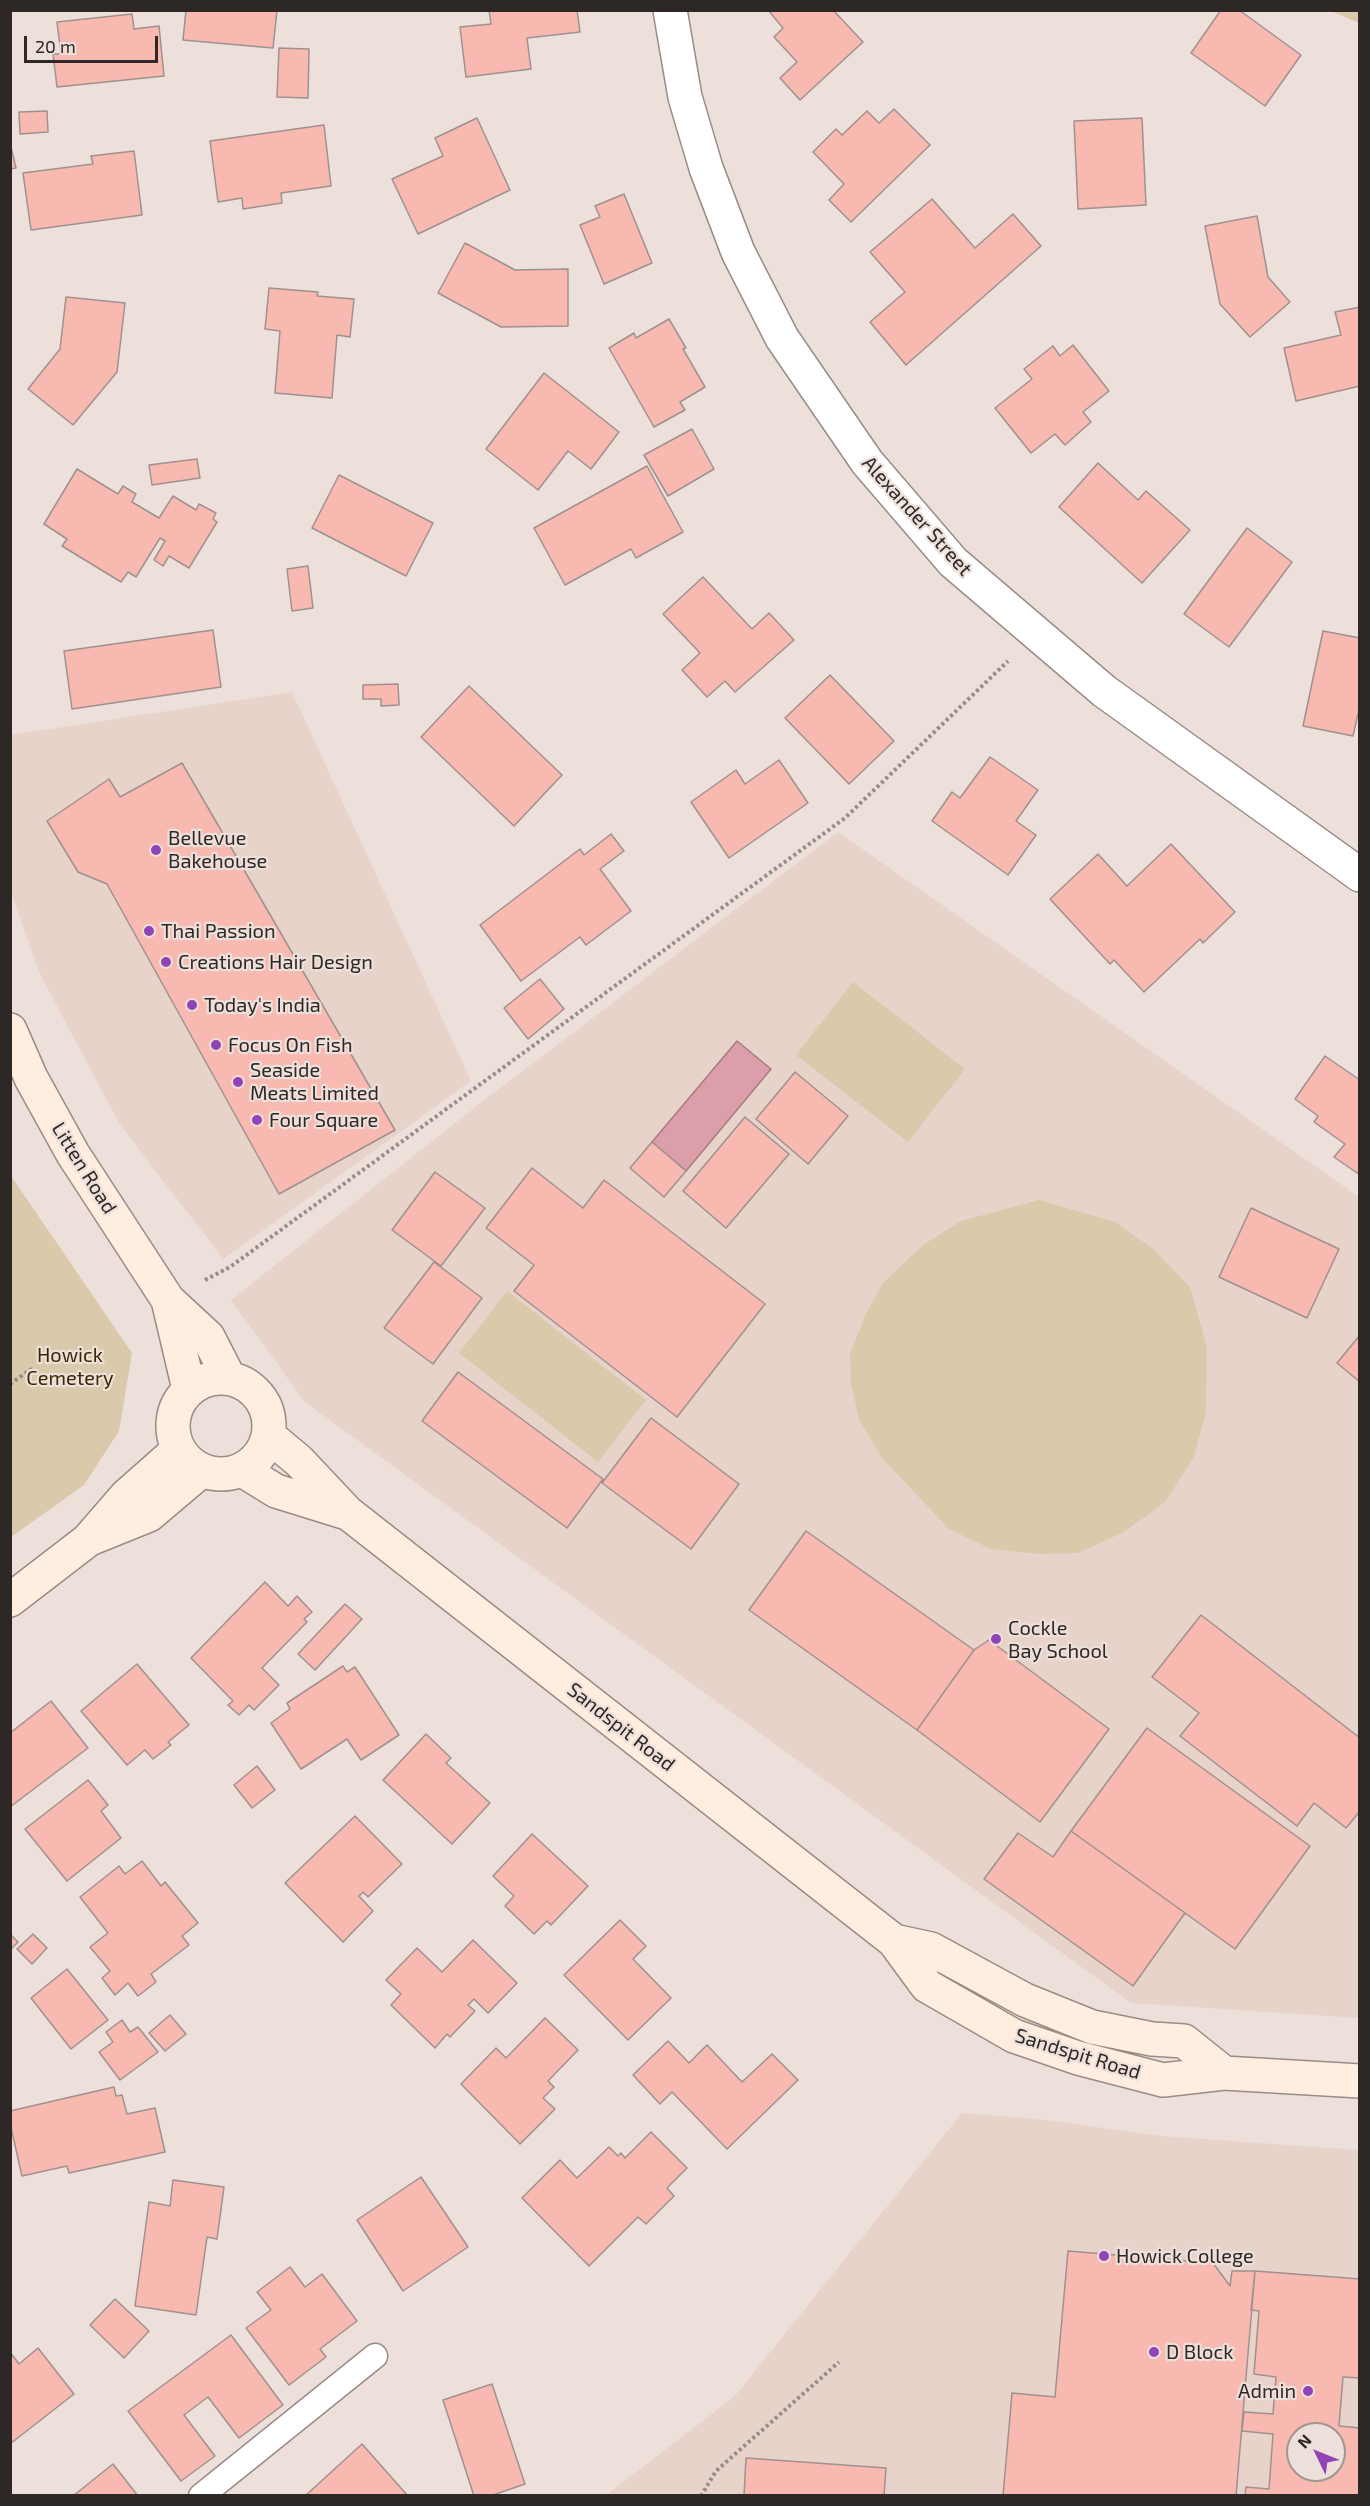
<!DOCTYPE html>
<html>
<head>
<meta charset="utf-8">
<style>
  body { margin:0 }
  #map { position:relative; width:1370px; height:2506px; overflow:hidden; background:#eddfd9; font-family:"Exo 2",sans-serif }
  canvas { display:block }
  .frame { position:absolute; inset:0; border:12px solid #2d2826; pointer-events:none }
  .north { position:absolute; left:1286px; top:2422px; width:60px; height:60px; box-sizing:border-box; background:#eddfd9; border:2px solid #a09691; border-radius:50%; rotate:313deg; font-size:16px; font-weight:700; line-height:24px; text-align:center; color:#2d2826 }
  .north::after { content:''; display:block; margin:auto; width:21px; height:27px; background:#9044b5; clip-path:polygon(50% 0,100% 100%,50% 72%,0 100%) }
  .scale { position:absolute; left:24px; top:36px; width:134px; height:27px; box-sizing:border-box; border:3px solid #2d2826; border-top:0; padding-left:8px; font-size:18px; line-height:21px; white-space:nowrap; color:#2d2826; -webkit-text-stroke:4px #eddfd9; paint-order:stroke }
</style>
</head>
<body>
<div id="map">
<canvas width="1370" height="2506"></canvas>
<div class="frame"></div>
<div class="north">N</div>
<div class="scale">20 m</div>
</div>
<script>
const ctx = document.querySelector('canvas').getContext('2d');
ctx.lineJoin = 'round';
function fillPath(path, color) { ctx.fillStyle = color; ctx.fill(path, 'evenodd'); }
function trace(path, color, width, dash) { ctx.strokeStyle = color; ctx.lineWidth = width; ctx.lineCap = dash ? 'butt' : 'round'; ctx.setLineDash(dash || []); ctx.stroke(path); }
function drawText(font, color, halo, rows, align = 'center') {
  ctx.font = font + ' "Exo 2",sans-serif'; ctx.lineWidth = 4.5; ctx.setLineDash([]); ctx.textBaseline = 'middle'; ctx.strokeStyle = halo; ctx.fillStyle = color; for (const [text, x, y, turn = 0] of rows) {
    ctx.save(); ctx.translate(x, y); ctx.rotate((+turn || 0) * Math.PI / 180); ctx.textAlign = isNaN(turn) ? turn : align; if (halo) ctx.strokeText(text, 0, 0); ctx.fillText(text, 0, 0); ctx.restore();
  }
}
const built = new Path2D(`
  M292 692 471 1081 223 1259 119 1123 39 972 11 892V735Z
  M838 832 1359 1197V2018L1131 2003 305 1402 231 1300 483 1101Z
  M962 2113 1038 2119 1160 2136 1359 2150V2495L605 2496 735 2396ZM1298 2434H1334V2470H1298Z`);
const green = new Path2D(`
  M1331 11H1359V23Z
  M853 982 965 1069 908 1142 796 1055Z
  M11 1176 132 1353 119 1431 84 1485 11 1537Z
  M1039 1200 1115 1222 1153 1249 1190 1287 1207 1347 1206 1412 1193 1459 1165 1502 1124 1532 1078 1553 1038 1554 991 1549 949 1529 883 1459 859 1420 851 1384 850 1354 866 1314 883 1283 923 1245 961 1221Z
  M507 1291 646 1400 598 1462 459 1353Z`);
const water = new Path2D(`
  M737 1041 771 1069 686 1171 652 1142Z`);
const building = new Path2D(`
  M186 10H277L273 48 183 40Z
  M489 10H577L580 32 527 38 531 69 466 77 460 27 491 24Z
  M768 10H833L863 42 800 100 780 78 797 62 774 37 783 28Z
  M1221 10H1239L1301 55 1265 106 1191 53Z
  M132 14 134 29 159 26 164 76 57 87 53 54H61L57 22Z
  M279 48 309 49 308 98 277 97Z
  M894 109 930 145 851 222 829 200 844 184 813 152 836 129 842 135 867 111 879 123Z
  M47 111 48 132 20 134 19 112Z
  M477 118 510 190 418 234 392 179 443 156 435 138Z
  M1142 118 1146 205 1078 209 1074 121Z
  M324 125 331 186 281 193 282 203 243 209 242 198 218 202 210 141Z
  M10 143 16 168 10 169Z
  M134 151 142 215 31 230 23 173 93 164 91 156Z
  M624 194 652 263 604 284 580 225 600 217 595 206Z
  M932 199 975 248 1013 214 1041 246 906 365 870 322 905 292 870 252Z
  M1257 216 1268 277 1290 302 1250 337 1220 304 1205 226Z
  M465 243 515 270 568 269V326L501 327 438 293Z
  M269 288 318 292 317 296 354 299 350 337 337 335 332 398 275 393 280 331 265 329Z
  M66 297 125 303 117 372 73 425 28 389 60 349Z
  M1360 307V386L1296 401 1284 348 1341 335 1335 312Z
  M669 319 686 348 683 349 705 387 680 402 685 410 654 427 609 348 634 333 636 338Z
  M1073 345 1109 391 1083 412 1091 422 1065 445 1055 434 1031 453 995 408 1032 379 1024 369 1053 346 1060 356Z
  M544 373 619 432 591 469 568 451 538 490 486 449Z
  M692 429 714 469 668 496 644 455Z
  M197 459 200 478 152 485 149 465Z
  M1098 463 1138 500 1146 491 1190 530 1142 583 1059 507Z
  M647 466 683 532 636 558 631 549 565 585 534 528Z
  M77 469 118 494 123 486 136 494 132 502 159 518 173 496 196 510 199 504 216 513 213 519 217 522 189 568 169 556 163 566 154 560 165 541 160 538 136 577 128 572 121 582 62 546 67 539 44 524Z
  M339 475 433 523 406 576 312 528Z
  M1247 528 1292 562 1229 647 1184 614Z
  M308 566 313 608 292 611 287 569Z
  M703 577 752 629 769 613 794 640 735 692 725 681 707 697 682 670 700 653 663 614Z
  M213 630 221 687 72 709 64 651Z
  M1323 631 1360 638V705L1353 736 1303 726Z
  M830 675 894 741 849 784 785 718Z
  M398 684 399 705 381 706V699H363V685Z
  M469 686 562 775 514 826 421 737Z
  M990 757 1038 790 1016 821 1036 835 1008 875 932 821 952 792 960 798Z
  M779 760 808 803 729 858 691 802 736 770 745 784Z
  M182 763 395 1130 279 1194 107 884 78 872 47 821 109 779 120 797Z
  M611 834 624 851 600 869 631 911 586 945 580 937 521 981 480 925 580 849 584 855Z
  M1171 844 1235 912 1203 943 1200 939 1144 992 1114 960 1110 964 1050 899 1098 854 1127 886Z
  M540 979 564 1009 528 1039 504 1008Z
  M1325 1056 1360 1080V1175L1334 1157 1345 1144 1314 1122 1318 1116 1295 1099Z
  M795 1072 848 1116 808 1164 756 1119Z
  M745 1117 789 1154 726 1228 683 1191Z
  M652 1142 686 1171 664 1197 630 1168Z
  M532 1168 583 1208 604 1180 765 1304 677 1417 514 1291 534 1265 486 1228Z
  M435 1172 485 1208 441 1266 392 1230Z
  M1251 1208 1339 1249 1307 1318 1219 1277Z
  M434 1262 482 1298 433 1364 384 1328Z
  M1360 1335V1382L1337 1363Z
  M458 1372 603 1479 567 1528 422 1421Z
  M651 1418 739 1484 691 1549 602 1483Z
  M806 1531 974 1650 917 1730 749 1610Z
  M265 1582 288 1606 297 1596 312 1612 304 1619 307 1622 262 1668 279 1685 254 1710 249 1705 239 1715 228 1705 233 1701 191 1658Z
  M345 1604 362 1619 315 1670 298 1654Z
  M1201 1615 1360 1738V1811L1346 1828 1314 1803 1297 1826 1180 1736 1199 1713 1152 1677Z
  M989 1640 1109 1729 1040 1822 917 1730 974 1650Z
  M137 1664 189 1725 168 1742 171 1745 153 1759 145 1750 127 1765 81 1711Z
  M343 1666 347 1672 355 1667 399 1735 361 1760 347 1739 301 1769 271 1723 290 1709 287 1703Z
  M51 1701 88 1748 10 1807V1733Z
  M1147 1728 1310 1846 1235 1949 1071 1831Z
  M426 1734 451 1758 446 1763 490 1803 452 1844 383 1780Z
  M257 1766 275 1790 252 1808 234 1785Z
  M88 1780 108 1805 101 1811 121 1838 67 1881 25 1829Z
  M355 1816 402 1864 368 1897 363 1892 359 1896 373 1911 343 1942 285 1883Z
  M1071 1831 1185 1913 1133 1986 984 1879 1018 1833 1053 1857Z
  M532 1834 588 1886 551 1925 547 1921 534 1934 505 1906 514 1896 493 1876Z
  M142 1861 161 1886 165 1882 198 1923 182 1936 189 1945 151 1974 156 1982 138 1996 128 1983 115 1995 102 1978 110 1971 90 1947 108 1933 80 1897 119 1866 125 1874Z
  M620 1920 646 1946 633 1959 671 1998 628 2040 564 1975Z
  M10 1934 18 1942 10 1950Z
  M33 1934 47 1948 32 1964 17 1949Z
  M473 1940 517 1983 488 2013 474 1999 468 2005 475 2011 450 2037 447 2034 435 2048 391 2005 401 1994 386 1980 417 1948 442 1972Z
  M67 1969 108 2020 71 2049 31 1998Z
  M170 2015 186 2034 165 2051 149 2033Z
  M545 2018 578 2050 548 2081 554 2087 543 2098 555 2109 520 2144 461 2084 496 2048 506 2058Z
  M122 2020 130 2032 138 2027 158 2052 120 2080 99 2052 113 2042 106 2032Z
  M668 2041 689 2063 707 2045 742 2082 772 2054 798 2080 727 2149 672 2092 660 2104 633 2075Z
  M114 2087 116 2096 122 2095 127 2114 155 2108 165 2152 69 2173 67 2166 22 2176 10 2123V2111Z
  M651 2132 687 2168 667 2188 674 2196 646 2224 638 2217 589 2266 522 2198 560 2160 577 2178 609 2147 618 2156 621 2153 625 2158Z
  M421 2177 468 2247 403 2291 357 2220Z
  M173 2180 224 2187 217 2239 207 2237 196 2315 135 2306 149 2202 170 2206Z
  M1068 2251 1213 2263 1230 2286 1232 2271H1255L1236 2496H1003L1012 2393 1055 2397Z
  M290 2267 305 2287 322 2274 357 2321 320 2349 326 2357 289 2385 246 2328 271 2310 257 2292Z
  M1255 2271 1360 2279V2378L1343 2377 1339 2426 1360 2428V2496H1245L1246 2487 1269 2489 1273 2434 1242 2431 1244 2412 1273 2414 1276 2377 1254 2374 1259 2311 1251 2310ZM1298 2434H1334V2470H1298Z
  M115 2299 149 2331 124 2358 90 2325Z
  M231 2335 283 2405 239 2438 208 2397 184 2415 215 2456 181 2481 128 2411Z
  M38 2348 74 2394 10 2444V2352L19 2364Z
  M492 2384 525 2484 490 2496H474L443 2400Z
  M362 2444 408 2496H305Z
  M746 2458 886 2468 884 2496H744Z
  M113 2464 138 2496H73Z`);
const path = new Path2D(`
  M205 1280 230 1267 845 818 1008 661
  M10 1384 33 1368
  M701 2496 716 2471 839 2362`);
const lane = new Path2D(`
  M201 2496 375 2356`);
const street = new Path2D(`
  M670 10 685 97 706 168 738 252 782 338 867 462 953 562 1104 691 1360 875`);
const secondary = new Path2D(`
  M10 1030 31 1078 73 1154 168 1300 208 1337 229 1378
  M168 1300 189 1389
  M173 1426a48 48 0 1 1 96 0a48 48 0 1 1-96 0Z
  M269 1436 299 1461 348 1513 894 1941 927 1986 1014 2036 1078 2058 1163 2080 1224 2073 1360 2081
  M242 1470 276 1491 347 1513
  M92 1538 149 1515 201 1471
  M10 1600 88 1540 126 1496 178 1450
  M894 1941 931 1949 1025 2000 1092 2027 1152 2039 1184 2041 1224 2073`);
const markers = [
  [156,850,6,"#9044b5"],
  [149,931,6,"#9044b5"],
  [166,962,6,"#9044b5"],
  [192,1005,6,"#9044b5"],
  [216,1045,6,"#9044b5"],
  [238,1082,6,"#9044b5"],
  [257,1120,6,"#9044b5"],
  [996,1639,6,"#9044b5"],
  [1104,2256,6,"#9044b5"],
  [1154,2352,6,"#9044b5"],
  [1308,2391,6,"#9044b5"]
];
const streetNames = [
  ["Alexander Street",917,516,48],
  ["Litten Road",84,1168,58],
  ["Sandspit Road",621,1727,38],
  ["Sandspit Road",1078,2054,17]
];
const poiNames = [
  ["Bellevue",168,838],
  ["Bakehouse",168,861],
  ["Thai Passion",161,931],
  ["Creations Hair Design",178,962],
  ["Today's India",204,1005],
  ["Focus On Fish",228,1045],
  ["Seaside",250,1070],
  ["Meats Limited",250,1093],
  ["Four Square",269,1120],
  ["Cockle",1008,1628],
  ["Bay School",1008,1651],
  ["Howick College",1116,2256],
  ["D Block",1166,2352],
  ["Admin",1296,2391,"right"]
];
const parkNames = [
  ["Howick",70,1355],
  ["Cemetery",70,1378]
];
fillPath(built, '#e7d3c9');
fillPath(green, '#dac9aa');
fillPath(water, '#dc9fa9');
trace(water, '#a87b82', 1.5);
fillPath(building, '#f8b9b1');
trace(building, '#9f918f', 1.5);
trace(lane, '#998c87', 27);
trace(street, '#998c87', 36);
trace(secondary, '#998c87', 36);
trace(path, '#968c88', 4, [3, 3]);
trace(lane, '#fff', 24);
trace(street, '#fff', 33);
trace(secondary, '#ffeedf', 33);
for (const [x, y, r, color] of markers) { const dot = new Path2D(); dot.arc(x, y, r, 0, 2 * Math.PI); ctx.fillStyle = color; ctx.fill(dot); trace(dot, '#eddfd9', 2); }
drawText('20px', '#2d2826', '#eddfd9', streetNames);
drawText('20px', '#2d2826', '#eddfd9', poiNames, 'left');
drawText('20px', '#3b2800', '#eddfd9', parkNames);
</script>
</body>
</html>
